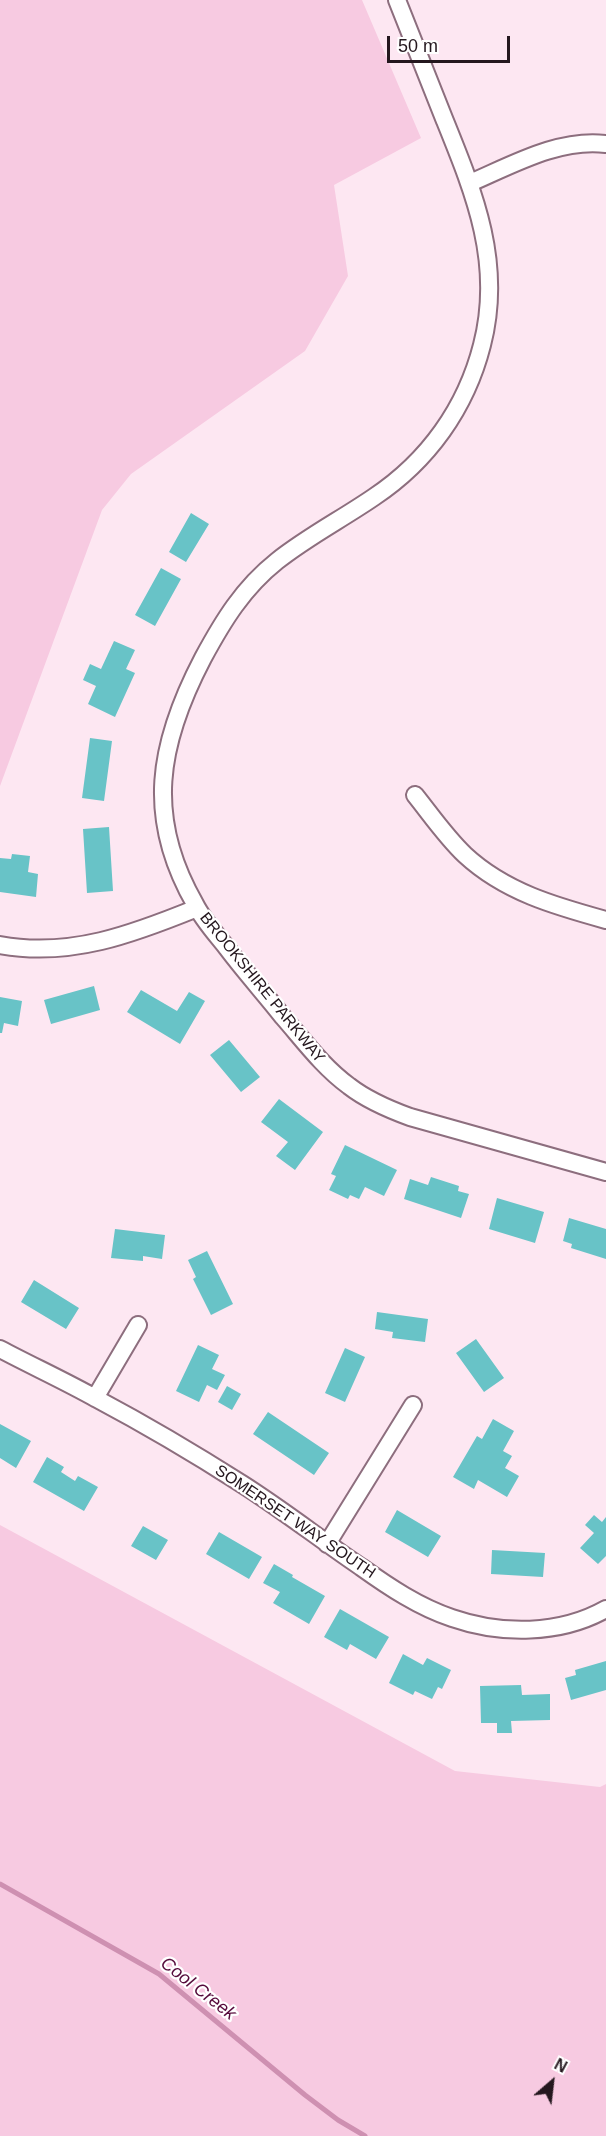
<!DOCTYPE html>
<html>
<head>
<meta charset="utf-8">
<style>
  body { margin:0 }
  #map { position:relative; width:606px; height:2136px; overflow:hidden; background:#fde7f2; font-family:Arial,sans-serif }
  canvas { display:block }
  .north { position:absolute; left:522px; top:2052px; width:60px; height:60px; -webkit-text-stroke:4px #fff; paint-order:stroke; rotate:28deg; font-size:16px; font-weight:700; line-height:24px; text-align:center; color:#24171e }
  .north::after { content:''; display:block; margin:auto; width:21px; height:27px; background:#24171e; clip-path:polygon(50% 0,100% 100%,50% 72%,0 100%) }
  .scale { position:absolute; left:387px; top:36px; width:123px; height:27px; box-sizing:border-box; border:3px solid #24171e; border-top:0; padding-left:8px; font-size:18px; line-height:21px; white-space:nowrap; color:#24171e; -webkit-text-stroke:4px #fff; paint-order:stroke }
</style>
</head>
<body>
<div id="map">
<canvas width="606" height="2136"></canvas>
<div class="north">N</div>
<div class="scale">50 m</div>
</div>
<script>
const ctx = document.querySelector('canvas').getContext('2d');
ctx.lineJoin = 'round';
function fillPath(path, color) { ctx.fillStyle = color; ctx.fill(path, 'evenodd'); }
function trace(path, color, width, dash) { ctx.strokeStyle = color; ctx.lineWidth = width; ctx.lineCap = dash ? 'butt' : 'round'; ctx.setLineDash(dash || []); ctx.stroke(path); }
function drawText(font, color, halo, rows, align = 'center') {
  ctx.font = font + ' Arial,sans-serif'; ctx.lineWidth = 4.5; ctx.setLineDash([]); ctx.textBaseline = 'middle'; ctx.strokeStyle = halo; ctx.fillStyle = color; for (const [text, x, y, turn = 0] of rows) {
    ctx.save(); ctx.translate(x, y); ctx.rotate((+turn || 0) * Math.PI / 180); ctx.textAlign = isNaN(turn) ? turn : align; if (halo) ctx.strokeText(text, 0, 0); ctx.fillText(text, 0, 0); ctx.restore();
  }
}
const green = new Path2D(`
  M0 0H362L421 138 334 185 348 276 305 351 131 474 102 510 0 786Z
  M0 1525 455 1771 600 1787 606 1784V2136H0Z`);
const stream = new Path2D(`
  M0 1884 159 1974 305 2095 338 2120 365 2136`);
const building = new Path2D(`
  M191 513 209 524 186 562 169 552Z
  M161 568 181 579 155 626 135 615Z
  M114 641 135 650 126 669 135 673 115 717 88 704 96 686 83 680 90 664 101 669Z
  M90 738 112 741 104 801 82 798Z
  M109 827 113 891 87 893 83 829Z
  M12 854 30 856 28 872 38 874 36 897 0 892V858L11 859Z
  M94 986 100 1010 51 1024 44 1000Z
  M141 990 177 1011 189 992 205 1001 180 1044 127 1012Z
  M0 997 22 1001 18 1026 4 1023 2 1033H0Z
  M229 1040 260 1077 241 1092 210 1055Z
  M279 1099 323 1132 295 1170 276 1156 288 1142 261 1122Z
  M345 1145 397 1170 384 1196 365 1187 359 1199 350 1195 348 1199 329 1190 336 1176 331 1174Z
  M431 1177 459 1186 458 1191 469 1194 461 1218 404 1199 410 1179 428 1185Z
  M497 1198 544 1212 535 1243 489 1229Z
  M569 1218 606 1229V1259L571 1248 572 1244 563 1241Z
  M115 1229 165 1235 162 1259 143 1256V1261L111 1258Z
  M207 1251 233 1304 211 1315 193 1279 196 1277 188 1260Z
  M34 1280 79 1308 66 1329 21 1302Z
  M377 1312 428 1319 425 1342 392 1338 393 1332 375 1329Z
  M476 1339 504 1378 484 1392 456 1353Z
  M198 1345 219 1355 212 1369 225 1375 217 1390 207 1385 199 1402 176 1391Z
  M345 1348 365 1357 345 1402 325 1393Z
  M227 1386 241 1394 232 1410 218 1402Z
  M268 1412 329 1453 314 1475 253 1434Z
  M493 1419 514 1431 503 1451 512 1456 505 1468 519 1476 507 1497 478 1480 474 1489 453 1477 477 1436 482 1439Z
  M0 1424 31 1441 16 1468 0 1458Z
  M47 1457 64 1467 61 1472 75 1481 78 1476 98 1487 84 1511 33 1482Z
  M397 1510 441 1536 428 1557 385 1532Z
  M594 1515 602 1522 606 1517V1556L598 1564 580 1548 594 1533 585 1525Z
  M143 1526 168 1540 156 1560 131 1546Z
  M219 1532 262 1557 249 1579 206 1554Z
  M492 1550 545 1553 543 1577 491 1574Z
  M274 1564 293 1575 292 1577 325 1596 309 1624 273 1603 280 1592 263 1583Z
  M340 1609 389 1637 376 1659 350 1644 347 1650 324 1637Z
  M403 1654 423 1665 427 1658 451 1670 442 1689 438 1687 432 1699 415 1691 413 1695 389 1683Z
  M606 1661V1690L571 1700 565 1678 576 1675 575 1670Z
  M521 1685 522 1695 550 1694V1720L511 1721 512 1733H497V1723H481L480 1686Z`);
const street = new Path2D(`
  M397 0C413 40 429 80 445 121 475 195 503 264 482 345 466 408 428 461 374 497 342 519 307 537 277 561 243 588 223 621 203 658 158 744 145 817 195 904 203 920 216 934 227 948 245 972 265 994 283 1017 304 1041 323 1067 349 1086 367 1100 388 1109 410 1117L606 1172
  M470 183C512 165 559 138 606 144
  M415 795C431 815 446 837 465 855 505 892 555 906 606 920
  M0 945C70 958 133 934 197 908
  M0 1349C32 1366 65 1381 97 1399 146 1425 195 1454 242 1484 283 1510 321 1540 361 1567 389 1587 419 1607 452 1618 501 1635 560 1635 606 1609
  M95 1398 138 1325
  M327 1544 413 1405`);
const streetNames = [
  ["BROOKSHIRE PARKWAY",262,988,51],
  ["SOMERSET WAY SOUTH",295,1522,34]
];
const waterNames = [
  ["Cool Creek",198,1989,38]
];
fillPath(green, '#f7cae1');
trace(stream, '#ce90b1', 5);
fillPath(building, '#68c3c7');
trace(street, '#8d6e7e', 20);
trace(street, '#fff', 16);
drawText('16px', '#24171e', '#fff', streetNames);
drawText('italic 18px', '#560b3c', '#fff', waterNames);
</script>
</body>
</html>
